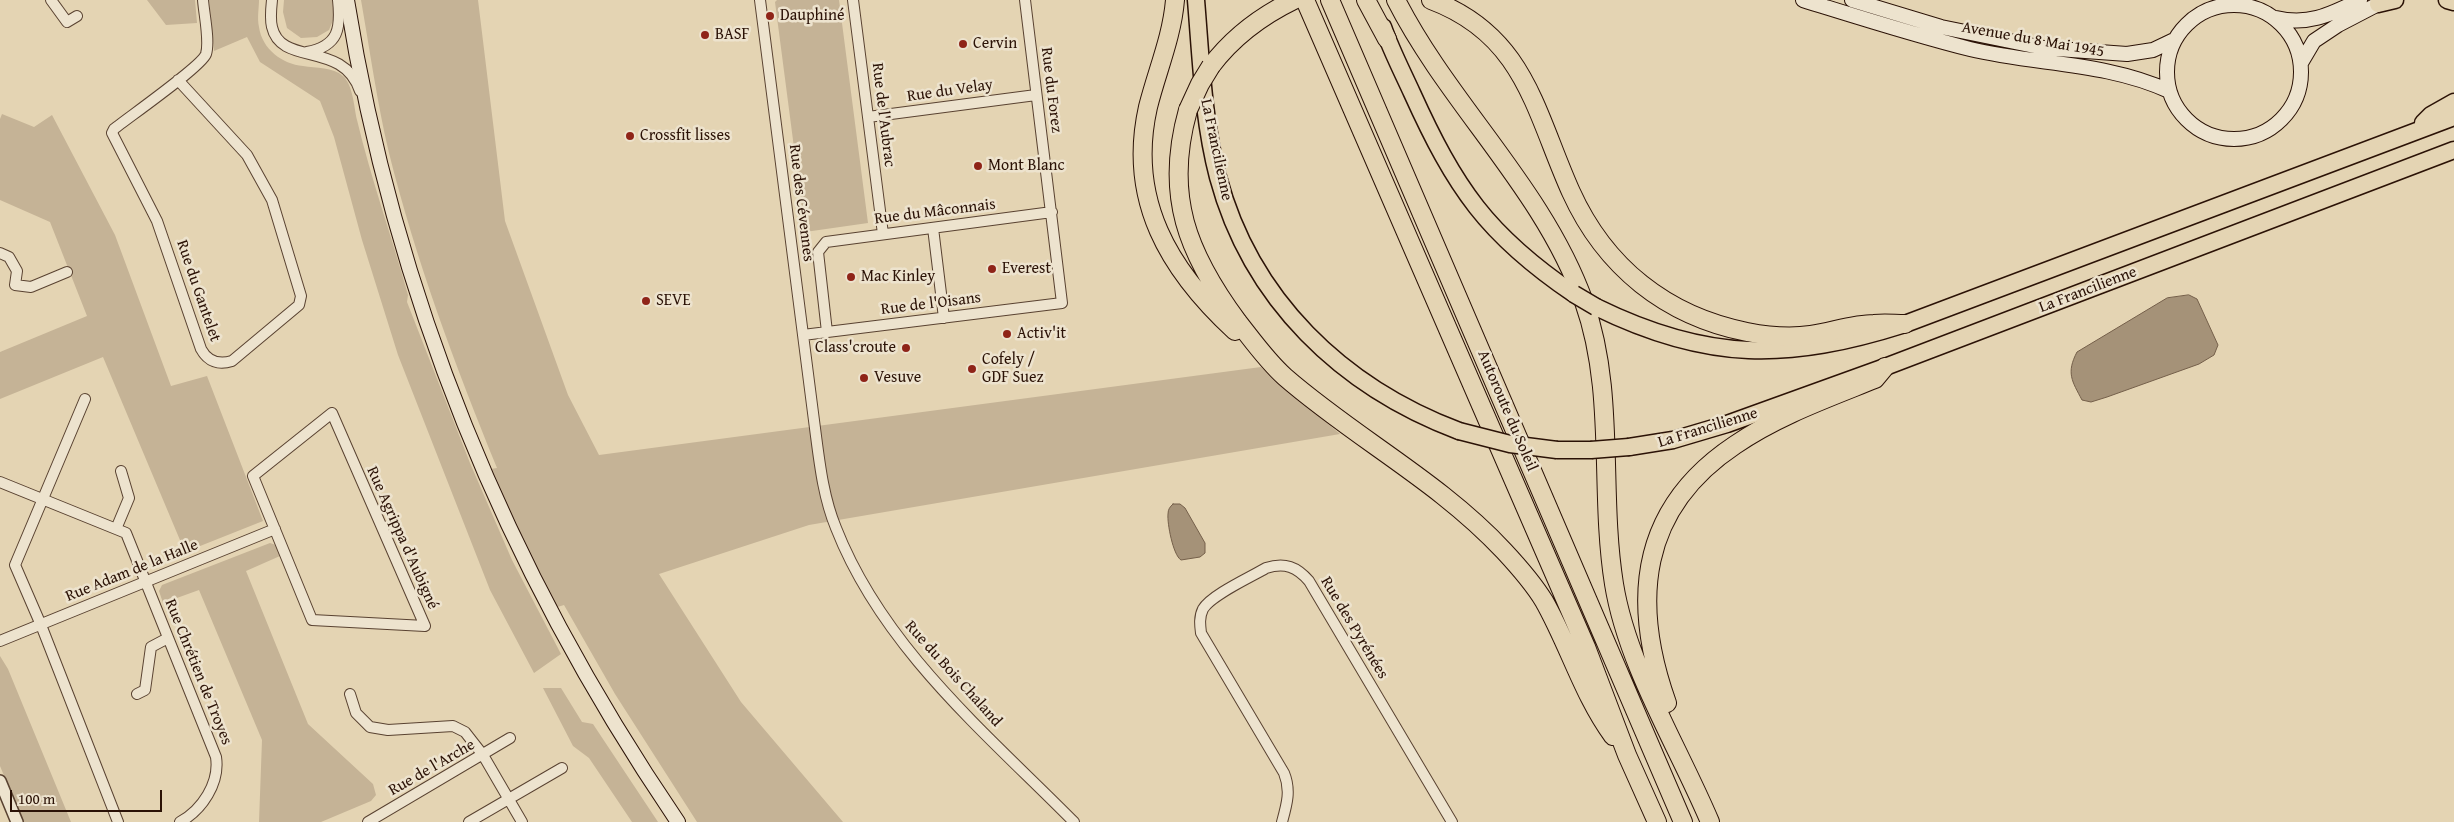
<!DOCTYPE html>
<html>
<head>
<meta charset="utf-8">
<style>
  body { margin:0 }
  #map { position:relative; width:2454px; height:822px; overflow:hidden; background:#e4d4b3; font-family:"Gentium Book Plus",serif }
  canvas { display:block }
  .scale { position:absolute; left:10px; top:790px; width:152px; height:22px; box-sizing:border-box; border:2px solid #2b1206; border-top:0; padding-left:6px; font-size:15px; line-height:18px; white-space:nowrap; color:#2b1206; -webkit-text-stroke:4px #ede3ce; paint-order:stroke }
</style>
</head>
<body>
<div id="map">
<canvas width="2454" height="822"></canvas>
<div class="scale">100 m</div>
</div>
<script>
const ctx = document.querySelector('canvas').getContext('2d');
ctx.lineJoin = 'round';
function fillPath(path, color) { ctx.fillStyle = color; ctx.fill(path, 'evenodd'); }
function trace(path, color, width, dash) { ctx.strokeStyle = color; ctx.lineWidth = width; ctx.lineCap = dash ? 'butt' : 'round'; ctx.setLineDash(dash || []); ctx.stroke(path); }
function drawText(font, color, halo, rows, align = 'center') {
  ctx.font = font + ' "Gentium Book Plus",serif'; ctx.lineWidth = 5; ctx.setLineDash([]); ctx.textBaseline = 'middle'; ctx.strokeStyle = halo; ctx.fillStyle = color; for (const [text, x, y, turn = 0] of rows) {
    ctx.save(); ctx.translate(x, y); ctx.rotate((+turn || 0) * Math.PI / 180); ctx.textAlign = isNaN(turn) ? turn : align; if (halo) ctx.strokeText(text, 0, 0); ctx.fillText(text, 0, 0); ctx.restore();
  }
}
const green = new Path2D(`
  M147 0H195L197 23 166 25Z
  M209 0H259C259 8 257 18 259 27 262 49 282 64 303 66 316 68 333 67 343 76 353 85 354 107 357 120 371 179 392 237 408 295L407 302 470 463 512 560 561 654 534 673 490 590 398 355 362 240 334 137 320 101 260 62 247 37 214 51Z
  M284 0H332L334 18 329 30 317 37 301 38 287 28 283 12Z
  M361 0H478L505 221 568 395 599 455 1261 367 1340 434 809 525 659 574 741 702 843 822H697L615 694 564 605 551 609 484 470 497 468C455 365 416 261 389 153 377 102 370 51 361 0Z
  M777 0H839L868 223 805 232 775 2Z
  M2 114 34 127 52 115 115 235 171 386 207 376 263 521 185 552 103 357 0 399V352L87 316 50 222 0 200V119Z
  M270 543 276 545 280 556 246 571 308 724 373 784 376 795 371 801 321 822H259L262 740 199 590 163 603 159 591 162 585Z
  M0 656 8 669 71 822H23L0 766Z
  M543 688H561L582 722 593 724 658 822H632L589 758 573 746Z`);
const water = new Path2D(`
  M2189 295 2197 299 2218 345 2214 355 2199 364 2107 397 2091 402 2082 400C2072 381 2066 373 2077 352L2167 298Z
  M1173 504H1180L1185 508 1205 543V553L1200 557 1181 560C1173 555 1167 523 1168 514 1168 509 1170 507 1173 504Z`);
const minor = new Path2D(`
  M51 0 67 22 77 16
  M272 0C271 9 270 19 272 27 281 67 343 40 360 91
  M760 0 816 436C820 467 824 499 836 528 883 648 986 733 1074 822
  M853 0 883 234
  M307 52C339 46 341 28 338 0
  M178 80 247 155 272 200 301 296 299 305 232 361C219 365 208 362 201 349L157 221 112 133 114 129C129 117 202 66 206 54 210 41 204 14 203 0
  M868 117 1036 95
  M933 228 944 318
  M0 253 9 257 17 271 15 285 31 287 67 272
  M827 332 818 252 826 242 1052 212
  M803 335 1062 303 1025 0
  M85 399 15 565 41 625 118 822
  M332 413 425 626 312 620 253 476Z
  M0 482 126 533 216 757C220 783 202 810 180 822
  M116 529 129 498 121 471
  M0 641 275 529
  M137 694 145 690 151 647 168 638
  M350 694 356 713 370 727 388 730 453 726 465 732 483 755 522 822
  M368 822 510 738
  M469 822 562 768
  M1282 822C1287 804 1291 790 1284 773L1201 633C1200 625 1199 617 1203 609 1211 595 1251 577 1266 568 1285 562 1297 567 1309 581L1452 822`);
const tertiary = new Path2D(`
  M0 781 17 822`);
const secondary = new Path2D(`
  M347 0C395 300 507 571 678 822
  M1803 0C1858 17 1914 35 1970 49 2037 65 2106 62 2169 91
  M1852 0 1941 27 2044 48 2127 54 2153 50 2174 40
  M2167 72a67 67 0 1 1 134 0a67 67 0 1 1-134 0Z
  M2276 18C2309 26 2331 14 2360 0
  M2301 63 2314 41 2338 25 2386 0`);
const trunk = new Path2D(`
  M1196 0C1201 59 1203 120 1218 177 1251 300 1342 387 1459 431
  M2447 0 2454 2
  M2378 4 2395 0
  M1383 27C1391 50 1402 71 1412 93 1455 188 1487 235 1574 294
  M2423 123 2431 115 2454 102
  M1596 307C1708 362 1788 361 1905 324L2454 117
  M1629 447 1673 440 1727 424 1885 367 2454 150
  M1557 450H1591`);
const motorway = new Path2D(`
  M1175 0C1172 37 1157 71 1148 107 1127 200 1169 270 1235 331
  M1305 0 1586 647 1627 755 1657 822
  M1330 0 1683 822
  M1366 0 1387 39
  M1396 0C1450 106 1543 188 1584 302 1616 392 1599 490 1614 584 1627 665 1678 746 1710 822
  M1431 0C1525 35 1535 112 1571 192 1605 267 1666 316 1747 332 1767 336 1791 338 1811 335 1832 332 1853 324 1874 324 1884 323 1895 324 1905 324
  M1211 66C1233 37 1261 16 1294 0
  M1188 110C1164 195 1187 253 1238 322 1253 341 1267 361 1285 377 1355 438 1440 482 1504 551 1518 566 1533 583 1544 601 1569 645 1583 695 1613 736
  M1667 703C1631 602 1639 509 1735 445 1777 416 1828 398 1875 379L1885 367`);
const trunkBridge = new Path2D(`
  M1574 294 1596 307
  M1459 431 1510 444 1557 450
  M1591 450 1629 447`);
const motorwayBridge = new Path2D(`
  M1188 110 1200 84 1211 66`);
const markers = [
  [770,16,5,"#8f2418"],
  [705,35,5,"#8f2418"],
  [963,44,5,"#8f2418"],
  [630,136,5,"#8f2418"],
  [978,166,5,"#8f2418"],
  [992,269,5,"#8f2418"],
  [851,277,5,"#8f2418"],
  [646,301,5,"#8f2418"],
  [1007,334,5,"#8f2418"],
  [906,348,5,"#8f2418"],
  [972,369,5,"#8f2418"],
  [864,378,5,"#8f2418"]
];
const poiNames = [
  ["Dauphiné",780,16],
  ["BASF",715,35],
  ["Cervin",973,44],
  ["Crossfit lisses",640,136],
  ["Mont Blanc",988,166],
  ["Everest",1002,269],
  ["Mac Kinley",861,277],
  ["SEVE",656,301],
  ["Activ'it",1017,334],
  ["Class'croute",896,348,"right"],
  ["Cofely /",982,360],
  ["GDF Suez",982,378],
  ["Vesuve",874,378]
];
const streetNames = [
  ["Avenue du 8 Mai 1945",2033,40,10],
  ["Rue du Forez",1051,90,83],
  ["Rue du Velay",950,91,-8],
  ["Rue de l'Aubrac",883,115,83],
  ["La Francilienne",1216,150,78],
  ["Rue des Cévennes",801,203,83],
  ["Rue du Mâconnais",935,212,-7],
  ["La Francilienne",2088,290,-21],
  ["Rue du Gantelet",198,291,71],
  ["Rue de l'Oisans",931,304,-7],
  ["Autoroute du Soleil",1507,411,67],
  ["La Francilienne",1708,428,-17],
  ["Rue Agrippa d'Aubigné",402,538,66],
  ["Rue Adam de la Halle",132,571,-22],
  ["Rue des Pyrénées",1354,628,59],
  ["Rue Chrétien de Troyes",198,672,68],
  ["Rue du Bois Chaland",953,674,48],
  ["Rue de l'Arche",432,768,-30]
];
fillPath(green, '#c5b396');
fillPath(water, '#a59278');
trace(water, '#745f4a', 1);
trace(minor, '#594231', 12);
trace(tertiary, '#594231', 14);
trace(secondary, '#2b1206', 16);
trace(trunk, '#2b1206', 19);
trace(motorway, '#2b1206', 20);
trace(minor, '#ede3ce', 10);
trace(tertiary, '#ede3ce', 11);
trace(secondary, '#ede3ce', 14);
trace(trunk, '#e4d4b3', 16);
trace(motorway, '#e4d4b3', 18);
trace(trunkBridge, '#2b1206', 19, []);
trace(motorwayBridge, '#2b1206', 20, []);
trace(trunkBridge, '#e4d4b3', 16);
trace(motorwayBridge, '#e4d4b3', 18);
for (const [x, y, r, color] of markers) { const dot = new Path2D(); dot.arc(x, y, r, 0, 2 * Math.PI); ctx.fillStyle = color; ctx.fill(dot); trace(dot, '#ede3ce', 2); }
drawText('16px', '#2b1206', '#ede3ce', poiNames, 'left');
drawText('16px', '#2b1206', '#ede3ce', streetNames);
</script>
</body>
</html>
